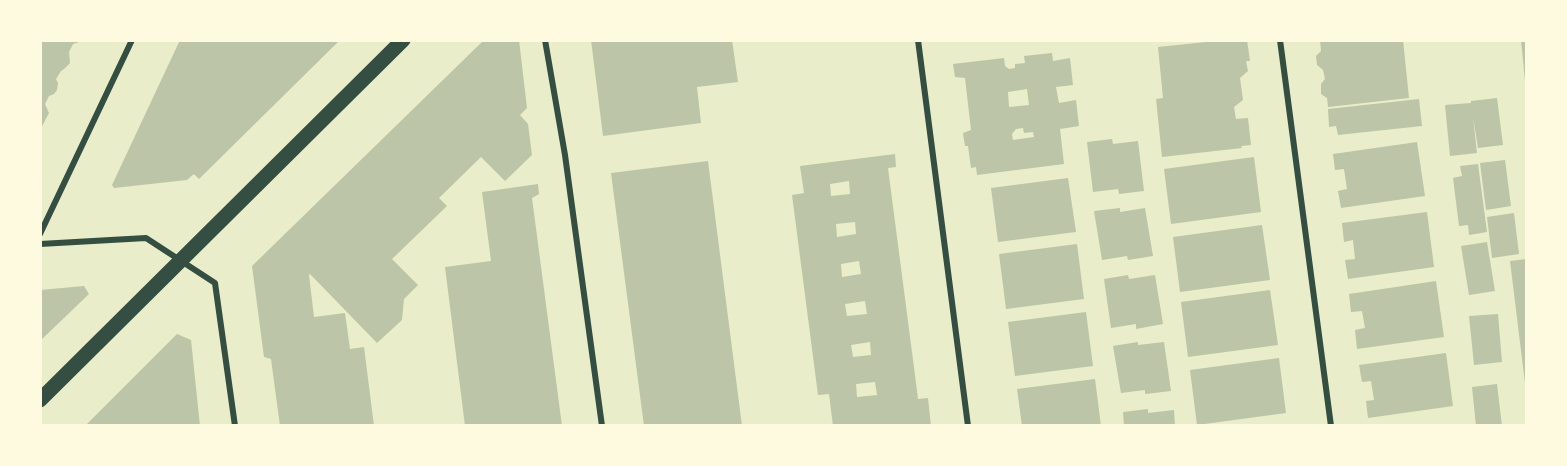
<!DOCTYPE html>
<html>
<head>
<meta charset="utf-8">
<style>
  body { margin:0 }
  #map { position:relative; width:1567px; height:466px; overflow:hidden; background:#e9edc9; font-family:Manrope,sans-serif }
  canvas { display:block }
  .frame { position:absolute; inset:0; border:42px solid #fefae0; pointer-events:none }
</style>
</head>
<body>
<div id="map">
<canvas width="1567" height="466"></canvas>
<div class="frame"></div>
</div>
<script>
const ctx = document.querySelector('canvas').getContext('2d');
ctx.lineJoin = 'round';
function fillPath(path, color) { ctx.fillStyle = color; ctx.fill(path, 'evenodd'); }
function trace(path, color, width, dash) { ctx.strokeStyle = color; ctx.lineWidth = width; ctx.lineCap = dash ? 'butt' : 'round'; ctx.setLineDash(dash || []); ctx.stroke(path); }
const building = new Path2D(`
  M40 40 82 41 73 44 69 52 70 63 64 69 61 71 56 79 58 83 57 90 54 94 49 96 45 104 49 113 40 130Z
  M180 40H340L199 179 194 174 187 180 114 188 112 185Z
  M484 40H519L527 108 520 115 528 124 532 155 505 181 481 157 439 198 447 206 392 259 418 285 404 299 402 320 377 343 310 274 309 275 314 317 345 313 350 349 364 347 374 426H280L271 359 264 357 252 266Z
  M591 40H732L738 82 697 87 701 123 603 136Z
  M1206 40H1247L1250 61H1246L1248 71 1240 78 1243 100 1234 107 1236 119 1248 118 1251 145 1241 146 1242 148 1162 157 1156 99 1163 98 1158 47 1206 42Z
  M1320 40H1403L1409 98 1328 107 1327 98 1321 94V84L1325 79 1323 70 1317 65 1316 56 1321 51Z
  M1521 40H1526V81H1525Z
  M1052 53 1053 61 1070 58 1073 85 1056 87 1059 103 1076 100 1079 126 1060 129 1064 164 977 175 976 167 971 168 968 146H965L963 133 971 130 965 78 955 77 953 64 1004 58 1005 66 1009 69 1015 68V64L1025 63 1024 56ZM1027 89 1029 105 1009 107 1008 92ZM1023 128 1024 133 1033 132 1034 137 1013 140 1012 134 1016 129Z
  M1497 98 1503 145 1478 148 1473 117 1477 153 1450 156 1445 105 1471 103V101Z
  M1419 99 1422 126 1338 135 1336 126 1329 127 1328 109Z
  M1112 139 1113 144 1138 141 1144 191 1119 194 1118 189 1093 192 1087 142Z
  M1417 142 1425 196 1341 208 1338 191 1347 189 1344 169 1335 170 1333 154Z
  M895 154 896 167 888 168 916 383 918 399 928 398 931 426H833L829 394 818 395 792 195 804 193 800 166ZM849 181 850 194 831 196 830 184ZM855 222 856 234 837 237 836 224ZM859 261 861 274 842 277 841 264ZM865 301 867 314 847 316 845 304ZM870 342 871 355 853 357 851 345ZM875 382 877 395 857 397 856 384Z
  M1254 157 1261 212 1171 224 1164 169Z
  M1505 160 1511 206 1486 210 1480 163Z
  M708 161 742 426H644L611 173Z
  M1478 164 1487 232 1469 235 1468 225 1459 226 1453 178 1462 176 1460 166Z
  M1068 178 1076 232 998 242 991 188Z
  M538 184 539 194 532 198 562 426H465L445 267 491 261 482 192Z
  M1120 208V212L1145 208 1153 256 1128 260 1127 256 1102 260 1094 211Z
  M1427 212 1434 267 1348 279 1345 260 1355 259 1353 240 1344 242 1342 223Z
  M1514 213 1519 254 1492 258 1487 217Z
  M1262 225 1270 280 1180 292 1173 237Z
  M1487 242 1495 291 1469 295 1461 246Z
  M1077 244 1084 299 1006 309 999 254Z
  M1526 259V382L1525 383 1510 261Z
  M1128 275 1129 279 1155 275 1163 324 1136 329V324L1111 328 1104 279Z
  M1436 281 1444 337 1357 349 1355 330 1365 328 1362 311 1351 312 1349 294Z
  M84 286 89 294 40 341V290Z
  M1270 290 1278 345 1188 357 1181 302Z
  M1086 312 1093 366 1015 376 1008 322Z
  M1498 314 1502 362 1474 365 1469 316Z
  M177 334 191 340 200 426H85Z
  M1138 342V345L1164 342 1171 391 1145 394V390L1121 393 1113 346Z
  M1446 353 1453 406 1368 418 1366 401 1374 400 1371 381 1362 382 1359 365Z
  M1279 358 1286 413 1197 425 1190 370Z
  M1095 379 1101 426H1022L1017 389Z
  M1497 384 1502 426H1476L1472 387Z
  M1148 409V413L1174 410 1175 426H1124L1123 412Z`);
const minor = new Path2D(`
  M545 40 565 155 602 426
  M918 40 968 426
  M1280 40 1331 426
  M40 234 132 40
  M40 244 146 238 215 283 235 426`);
const primary = new Path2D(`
  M40 400 403 40`);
fillPath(building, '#bcc5a7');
trace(minor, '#344e41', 6);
trace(primary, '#344e41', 15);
</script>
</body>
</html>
